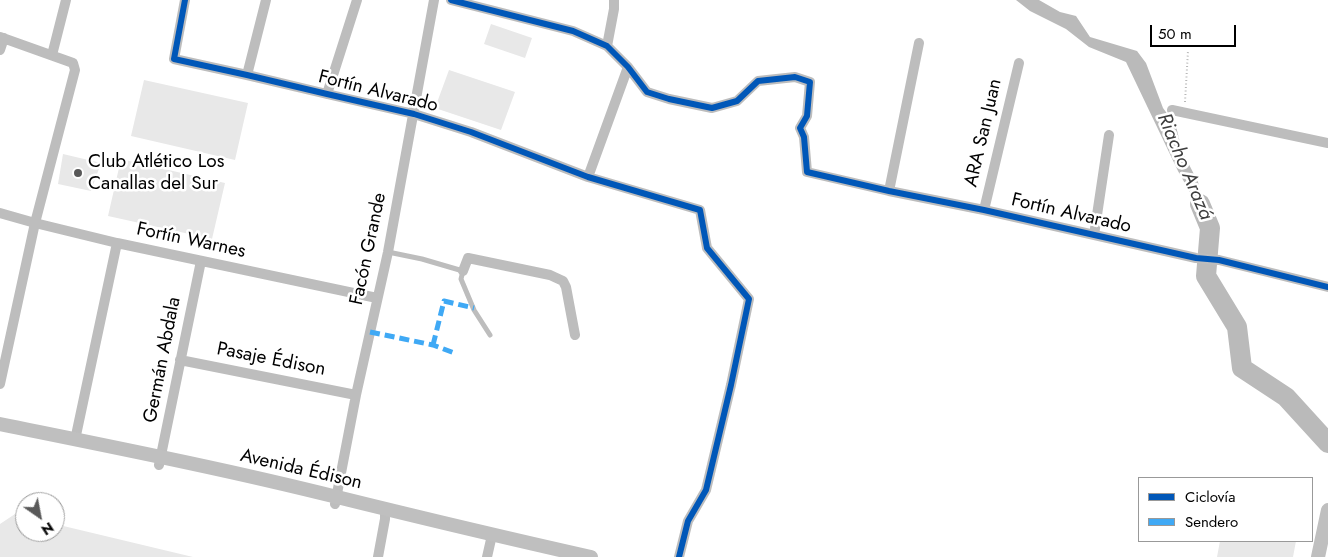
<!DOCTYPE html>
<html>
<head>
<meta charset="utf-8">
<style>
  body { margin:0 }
  #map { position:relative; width:1328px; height:557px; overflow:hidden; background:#fff; font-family:Jost,sans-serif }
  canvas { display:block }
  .legend { position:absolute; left:1138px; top:477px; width:175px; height:65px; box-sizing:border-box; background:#fff; border:1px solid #999; margin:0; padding:6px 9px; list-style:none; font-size:15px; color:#000 }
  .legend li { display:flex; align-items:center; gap:10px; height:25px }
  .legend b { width:25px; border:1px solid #999 }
  .north { position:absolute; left:15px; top:492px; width:50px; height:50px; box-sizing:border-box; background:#fff; border:1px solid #999; border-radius:50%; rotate:147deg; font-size:14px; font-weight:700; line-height:20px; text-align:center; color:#000 }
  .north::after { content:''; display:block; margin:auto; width:18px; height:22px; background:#595959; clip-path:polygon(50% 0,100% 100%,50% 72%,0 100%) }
  .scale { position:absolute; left:1150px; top:25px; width:86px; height:22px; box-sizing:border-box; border:2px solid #000; border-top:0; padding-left:6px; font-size:15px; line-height:18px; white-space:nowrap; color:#000; -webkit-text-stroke:4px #fff; paint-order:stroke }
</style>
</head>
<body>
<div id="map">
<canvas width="1328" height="557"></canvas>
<ul class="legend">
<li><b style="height:6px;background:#0057b8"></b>Ciclovía</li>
<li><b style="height:6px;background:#3fa9f5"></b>Sendero</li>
</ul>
<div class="north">N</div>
<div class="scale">50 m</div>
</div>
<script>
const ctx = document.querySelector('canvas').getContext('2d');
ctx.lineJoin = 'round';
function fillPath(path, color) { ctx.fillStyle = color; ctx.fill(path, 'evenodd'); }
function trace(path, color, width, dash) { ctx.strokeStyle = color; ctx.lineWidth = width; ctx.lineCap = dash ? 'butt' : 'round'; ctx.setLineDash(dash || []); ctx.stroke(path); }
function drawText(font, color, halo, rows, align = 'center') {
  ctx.font = font + ' Jost,sans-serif'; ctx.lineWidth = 5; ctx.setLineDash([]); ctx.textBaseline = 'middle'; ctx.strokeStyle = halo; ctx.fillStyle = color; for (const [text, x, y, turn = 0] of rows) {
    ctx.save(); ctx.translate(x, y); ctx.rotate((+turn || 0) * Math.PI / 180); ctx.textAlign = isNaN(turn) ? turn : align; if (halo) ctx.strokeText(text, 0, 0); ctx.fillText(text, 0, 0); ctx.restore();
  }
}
const green = new Path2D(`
  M491 24 532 38 525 58 484 44Z
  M449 70 515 92 501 130 435 108Z
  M144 80 248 103 235 160 131 136Z
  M63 154 101 163 91 191 58 184Z
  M121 159 225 183 212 239 108 216Z
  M15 514 25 517V532H55V524L193 557H0V524Z
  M1220 541H1296L1293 557H1217Z`);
const water = new Path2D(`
  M1016 0H1039L1060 12 1076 16 1090 37 1137 51 1146 63 1163 108 1176 126 1182 151 1198 182 1210 228 1178 171 1126 62 1089 47 1066 29 1030 11Z`);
const river = new Path2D(`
  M1200 204 1210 228 1206 276 1237 327 1242 368 1286 397 1328 443`);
const path = new Path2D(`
  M1185 102 1188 51`);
const service = new Path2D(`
  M388 252 422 259 463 271 461 279 474 310 490 335`);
const minor = new Path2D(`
  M185 0 174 59 247 75 327 94 414 114 471 132 588 177 700 210 707 248 749 299 731 385 706 490 688 521 679 557
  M451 0 573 31 607 46 628 67 647 92 669 99 712 108 737 101 758 81 795 77 810 82 807 116 800 128 804 137 807 172 889 191 984 210 1196 258 1219 260 1328 287
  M0 37 73 63 75 70 35 223 0 384
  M607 46 614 9V0
  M0 50 4 38
  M52 55 66 0
  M247 75 266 0
  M327 94 357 0
  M1172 110 1328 143
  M588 177 628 67
  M889 191 919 43
  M984 210 1019 63
  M0 213 35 223 117 243 377 298
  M1094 235 1109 135
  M463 271 468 258 550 275 563 281 566 287 575 335
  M180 360 356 395
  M75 440 117 243
  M159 465 201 261
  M335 504 356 395 388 252 434 0
  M378 557 385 519V509
  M487 557 492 535`);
const secondary = new Path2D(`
  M0 424C113 447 225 469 337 497 422 518 506 538 591 557
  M1318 557 1328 510`);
const quiet = new Path2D(`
  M370 332 433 345 457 354
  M433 345 444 301 474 308`);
const cycleway = new Path2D(`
  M185 0 174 59 247 75 327 94 414 114 471 132 588 177 700 210 707 248 749 299 731 385 706 490 688 521 679 557
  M451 0 573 31 607 46 628 67 647 92 669 99 712 108 737 101 758 81 795 77 810 82 807 116 800 128 804 137 807 172 889 191 984 210 1196 258 1219 260 1328 287`);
const markers = [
  [78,173,5,"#595959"]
];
const streetNames = [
  ["Fortín Alvarado",378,92,14],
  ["ARA San Juan",984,133,-77],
  ["Fortín Alvarado",1071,214,13],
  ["Fortín Warnes",191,241,12],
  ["Facón Grande",369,249,-78],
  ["Germán Abdala",163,360,-79],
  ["Pasaje Édison",271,360,11],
  ["Avenida Édison",301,470,13]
];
const poiNames = [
  ["Club Atlético Los",88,162],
  ["Canallas del Sur",88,184]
];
const waterNames = [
  ["Riacho Arazá",1184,167,67]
];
fillPath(green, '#e8e8e8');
fillPath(water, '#bababa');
trace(river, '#bababa', 20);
trace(path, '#b8b8b8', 2, [1, 2.5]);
trace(service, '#bdbdbd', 5);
trace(minor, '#bdbdbd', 10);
trace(secondary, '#bfbfbf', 14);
trace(quiet, '#3fa9f5', 5, [10, 5]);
trace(cycleway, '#0057b8', 6);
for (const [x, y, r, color] of markers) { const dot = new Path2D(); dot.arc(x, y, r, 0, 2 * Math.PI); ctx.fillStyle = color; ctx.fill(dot); trace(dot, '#fff', 2); }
drawText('19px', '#000', '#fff', streetNames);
drawText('19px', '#000', '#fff', poiNames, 'left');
drawText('italic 20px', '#3e3e3e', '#fff', waterNames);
</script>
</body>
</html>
